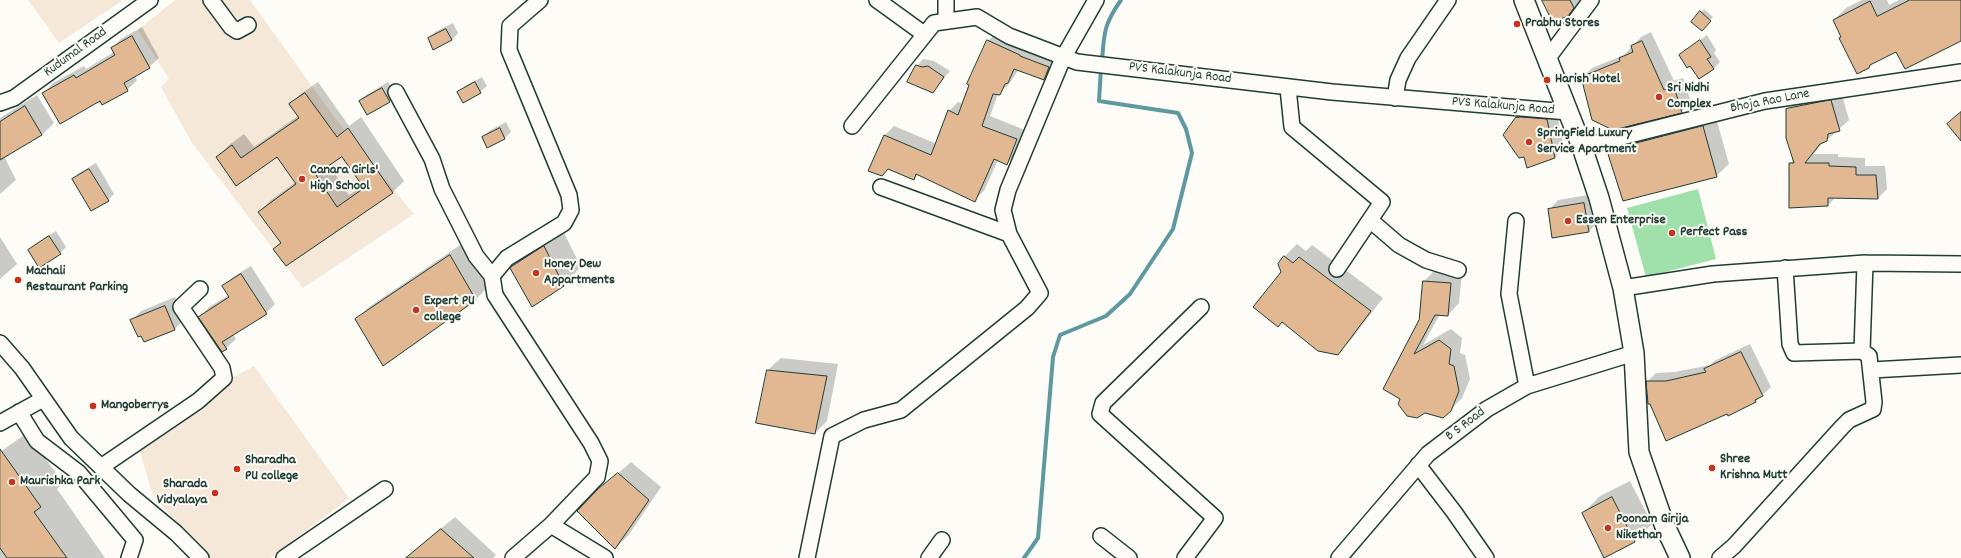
<!DOCTYPE html>
<html>
<head>
<meta charset="utf-8">
<style>
  body { margin:0 }
  canvas { display:block; background:#fdfcf7 }
</style>
</head>
<body>
<canvas width="1961" height="558"></canvas>
<script>
const ctx = document.querySelector('canvas').getContext('2d');
ctx.lineJoin = 'round';
function fillPath(path, color) { ctx.fillStyle = color; ctx.fill(path, 'evenodd'); }
function trace(path, color, width, dash) { ctx.strokeStyle = color; ctx.lineWidth = width; ctx.lineCap = dash ? 'butt' : 'round'; ctx.setLineDash(dash || []); ctx.stroke(path); }
function drawText(font, color, halo, rows, align = 'center') {
  ctx.font = font + ' Dekko,sans-serif'; ctx.lineWidth = 4; ctx.setLineDash([]); ctx.textBaseline = 'middle'; ctx.strokeStyle = halo; ctx.fillStyle = color; for (const [text, x, y, turn = 0] of rows) {
    ctx.save(); ctx.translate(x, y); ctx.rotate((+turn || 0) * Math.PI / 180); ctx.textAlign = isNaN(turn) ? turn : align; if (halo) ctx.strokeText(text, 0, 0); ctx.fillText(text, 0, 0); ctx.restore();
  }
}
const built = new Path2D(`
  M28 0H123L59 43Z
  M175 0H250L334 117 414 214 303 288 192 143 161 87 169 79 138 30Z
  M254 366 349 498 271 558H210L153 496 137 442 143 426Z`);
const green = new Path2D(`
  M1698 189 1716 259 1646 277 1627 208Z`);
const shadow = new Path2D(`
  M1544 0H1582L1568 15Z
  M1862 0H1887L1889 5 1899 0H1961V40L1896 50 1874 62 1869 67 1842 37 1834 20 1846 8Z
  M1704 9 1713 17 1704 27 1692 22Z
  M453 23 458 33 452 40 429 38 435 32Z
  M142 27 159 58 149 67 134 76 137 80 127 90 100 100 44 93 53 83 84 66 86 69 114 52 112 48 121 39Z
  M997 32 1058 58 1053 70 1044 79 1019 69 1009 84 998 94 990 116 1025 130 1016 154 1007 163 998 160 984 191 974 200 919 174 914 179 884 136 894 126 937 144 949 111 958 102 963 104 988 41Z
  M1651 32 1674 81 1683 78 1691 102 1681 112 1582 78 1592 68 1624 55 1641 37Z
  M1707 35 1716 50 1714 53 1720 62 1713 69 1680 55Z
  M923 59 934 61 950 71 933 91 917 66Z
  M482 77 487 86 480 92H459L465 86Z
  M318 82 349 126 361 117 404 181 393 192 286 265 275 249 281 242 259 212 271 200 296 182 278 156 237 184 217 157 229 145 244 134 254 147 298 116 290 104 302 93ZM343 156 363 186 349 195 329 165Z
  M388 82 396 95 389 101H360L366 95Z
  M1841 91 1849 120 1827 140 1823 142 1814 154H1838V157L1865 158V166H1885L1887 189 1878 198 1836 197 1828 205 1790 164 1794 159 1787 109 1797 100Z
  M37 95 54 123 42 135 4 156 16 180 0 194V118Z
  M1526 108 1556 110 1564 148 1555 157 1516 118Z
  M1715 114 1729 164 1716 176 1608 151 1620 139Z
  M506 122 511 132 505 138 487 146 483 137 489 131Z
  M96 163 114 194 108 200 73 179 79 173Z
  M1594 194 1598 222 1589 231 1549 210 1558 200Z
  M562 229 581 267 563 285 512 268 529 251Z
  M56 231 66 247 60 253 29 250 35 244Z
  M0 237 17 264 0 279Z
  M463 243 488 287 475 300 357 319 369 307Z
  M1297 244 1306 251 1312 245 1383 298 1350 341 1337 354 1283 321 1278 326 1284 257Z
  M251 266 275 304 266 313 233 334 236 339 226 348 200 317 209 307 229 295 223 287 233 277Z
  M1435 270 1462 272 1459 303 1448 315 1440 314 1423 345 1451 329 1462 338 1460 353 1465 355 1470 379 1462 398 1450 410 1399 404 1420 321 1424 281Z
  M175 297 184 319 175 329 144 341 132 320 141 311Z
  M1750 344 1771 387 1756 401 1728 415 1647 382 1656 373 1675 372 1710 365 1714 361Z
  M781 358 838 364 827 421 815 433 768 370Z
  M27 433 63 483 57 489 105 558H0V452Z
  M631 462 661 487 628 536 615 548 599 490Z
  M1630 481 1652 524 1634 541 1583 513 1600 496Z
  M455 517 496 555 493 558H405Z`);
const stream = new Path2D(`
  M1102 61C1104 33 1104 24 1121 0
  M1024 558 1038 538 1053 357 1060 335 1106 316 1130 294 1173 229 1192 153 1186 129 1178 113 1099 101 1101 68`);
const building = new Path2D(`
  M1542 0H1570L1574 8 1568 16 1553 22Z
  M1910 0H1961V41L1905 69 1896 52 1870 65 1869 68 1857 74 1839 38 1841 37 1833 20 1870 1 1877 16Z
  M1700 11 1711 21 1702 31 1691 22Z
  M446 29 452 40 433 50 428 38Z
  M132 36 150 68 124 83 128 91 102 105 100 101 60 124 42 93 74 75 76 78 115 55 111 48Z
  M987 40 1020 55V56L1049 67 1044 80 1014 69 1008 83 1005 84 1000 95 993 94 982 126 1017 139 1007 165 994 159 975 202 916 174 914 180 888 169 882 176 868 171 884 135 931 155 948 110 958 115 969 85 967 84Z
  M1700 40 1711 57 1707 59 1714 69 1699 79 1690 66 1687 68 1679 55Z
  M1642 41 1664 90 1674 87 1682 113 1613 130 1592 120 1581 77 1620 61 1619 58 1633 52 1631 46Z
  M916 65 922 67 928 66 944 77 933 93 907 82Z
  M475 82 481 93 463 103 457 92Z
  M382 88 390 102 367 115 359 101Z
  M305 93 337 137 348 128 393 193 286 266 273 249 281 243 258 212 296 184 277 157 236 186 216 157 232 145 241 158 299 118 289 104ZM342 157 364 188 337 207 316 175Z
  M1831 100 1840 131 1828 134 1827 141 1820 144 1805 163H1829V166L1856 167V175H1876L1878 199 1828 198V206L1789 208V163H1794L1786 138V109Z
  M25 106 42 135 0 160V122Z
  M1961 112V141L1947 124Z
  M1521 117 1547 119 1555 158 1527 168 1524 157 1519 158 1503 135 1515 118Z
  M1703 126 1717 177 1623 201 1607 151Z
  M500 128 505 139 487 148 482 137Z
  M89 169 109 201 91 211 72 179Z
  M1584 203 1589 232 1552 238 1548 209Z
  M49 236 61 254 39 268 28 250Z
  M544 246 564 286 532 307 510 268Z
  M450 255 476 300 383 366 355 319Z
  M1284 256 1293 263 1299 257 1371 311 1338 355 1318 351 1282 322 1278 327 1253 307 1281 272 1278 264Z
  M241 274 267 314 222 342 227 349 222 352 198 317 229 297 222 286Z
  M1423 281 1451 283 1448 316 1435 315 1414 354 1439 340 1451 349 1449 364 1454 366 1459 391 1451 411 1443 418 1425 413 1417 418 1407 416 1398 404 1400 399 1383 389 1419 320Z
  M165 306 175 330 144 342 141 336 138 337 130 320Z
  M1741 352 1763 396 1755 400 1756 402 1728 416 1727 414 1666 441 1650 404H1648L1646 381H1666L1706 372 1704 369Z
  M767 370 827 376 815 434 756 423Z
  M0 449 41 507 34 512 67 558H7L0 548Z
  M618 473 649 500 615 549 577 511 598 489Z
  M1612 497 1635 542 1604 558 1582 513Z
  M441 529 474 558H406Z`);
const minor = new Path2D(`
  M211 0 231 27 237 31 248 25
  M877 0 924 34
  M946 21V0
  M1548 58 1591 0
  M1288 88 1292 127 1382 202 1337 269
  M396 92 432 159 442 189 476 256 492 276
  M1395 98 1398 80 1408 58 1448 0
  M0 103 14 98 150 0
  M852 126 934 23 977 17 1009 36 1077 62 1332 92 1568 112
  M1582 147 1765 101 1961 72
  M881 187 1009 234
  M1370 220 1399 245 1426 260 1458 270
  M1516 221 1509 294 1527 386
  M1623 288 1713 274 1865 263 1961 264
  M0 343 22 368 71 438 129 494 176 533 201 558
  M1862 351 1865 263
  M1872 370 1961 365
  M19 412 37 441 79 473 135 540 129 558
  M0 423 43 399
  M1418 465 1454 512 1486 558
  M101 467 198 401 224 378 222 368 181 307 200 289
  M551 525 605 558
  M1101 536 1129 558
  M284 558 385 489
  M513 558 551 525 597 477 600 461 591 443 495 295 492 276 507 258 564 223 571 210 569 195 509 50 510 26 540 0
  M807 558 832 436 864 420 901 410 1027 308 1040 293 1009 234 1003 210 1008 190 1063 58 1096 0
  M929 558 942 540
  M1185 558 1215 518 1100 414 1103 403 1201 307
  M1339 558 1428 454 1487 409 1527 386 1634 353
  M1720 558 1734 546 1842 427 1849 420 1873 409 1874 402 1869 356 1862 351 1794 353 1790 344 1785 268`);
const major = new Path2D(`
  M1524 0 1582 147 1599 198 1623 288 1634 353 1639 452 1664 524 1680 558`);
const markers = [
  [1517,24,4,"#c8321e"],
  [1547,80,4,"#c8321e"],
  [1659,97,4,"#c8321e"],
  [1529,142,4,"#c8321e"],
  [302,179,4,"#c8321e"],
  [1568,221,4,"#c8321e"],
  [1672,233,4,"#c8321e"],
  [536,273,4,"#c8321e"],
  [18,280,4,"#c8321e"],
  [416,310,4,"#c8321e"],
  [93,406,4,"#c8321e"],
  [1712,468,4,"#c8321e"],
  [237,469,4,"#c8321e"],
  [12,482,4,"#c8321e"],
  [215,493,4,"#c8321e"],
  [1608,528,4,"#c8321e"]
];
const poiNames = [
  ["Prabhu Stores",1525,24],
  ["Harish Hotel",1555,80],
  ["Sri Nidhi",1667,89],
  ["Complex",1667,105],
  ["SpringField Luxury",1537,134],
  ["Service Apartment",1537,150],
  ["Canara Girls'",310,171],
  ["High School",310,187],
  ["Essen Enterprise",1576,221],
  ["Perfect Pass",1680,233],
  ["Honey Dew",544,265],
  ["Appartments",544,281],
  ["Machali",26,272],
  ["Restaurant Parking",26,288],
  ["Expert PU",424,302],
  ["college",424,318],
  ["Mangoberrys",101,406],
  ["Shree",1720,460],
  ["Krishna Mutt",1720,476],
  ["Sharadha",245,461],
  ["PU college",245,477],
  ["Maurishka Park",20,482],
  ["Sharada",207,485,"right"],
  ["Vidyalaya",207,501,"right"],
  ["Poonam Girija",1616,520],
  ["Nikethan",1616,536]
];
const streetNames = [
  ["Kudumal Road",76,53,-36],
  ["PVS Kalakunja Road",1180,74,7],
  ["Bhoja Rao Lane",1770,102,-11],
  ["PVS Kalakunja Road",1503,107,5],
  ["B S Road",1466,425,-37]
];
fillPath(built, '#f5e8d9');
fillPath(green, '#a0e1ab');
fillPath(shadow, '#0003');
trace(stream, '#5f99a0', 4);
fillPath(building, '#e2b892');
trace(building, '#1f3d34', 1);
trace(minor, '#1f3d34', 18);
trace(major, '#1f3d34', 22);
trace(minor, '#fdfcf7', 15);
trace(major, '#fdfcf7', 19);
for (const [x, y, r, color] of markers) { const dot = new Path2D(); dot.arc(x, y, r, 0, 2 * Math.PI); ctx.fillStyle = color; ctx.fill(dot); trace(dot, '#fdfcf7', 1.5); }
drawText('bold 14px', '#1f3d34', '#fdfcf7', poiNames, 'left');
drawText('14px', '#1f3d34', '#fdfcf7', streetNames);
</script>
</body>
</html>
